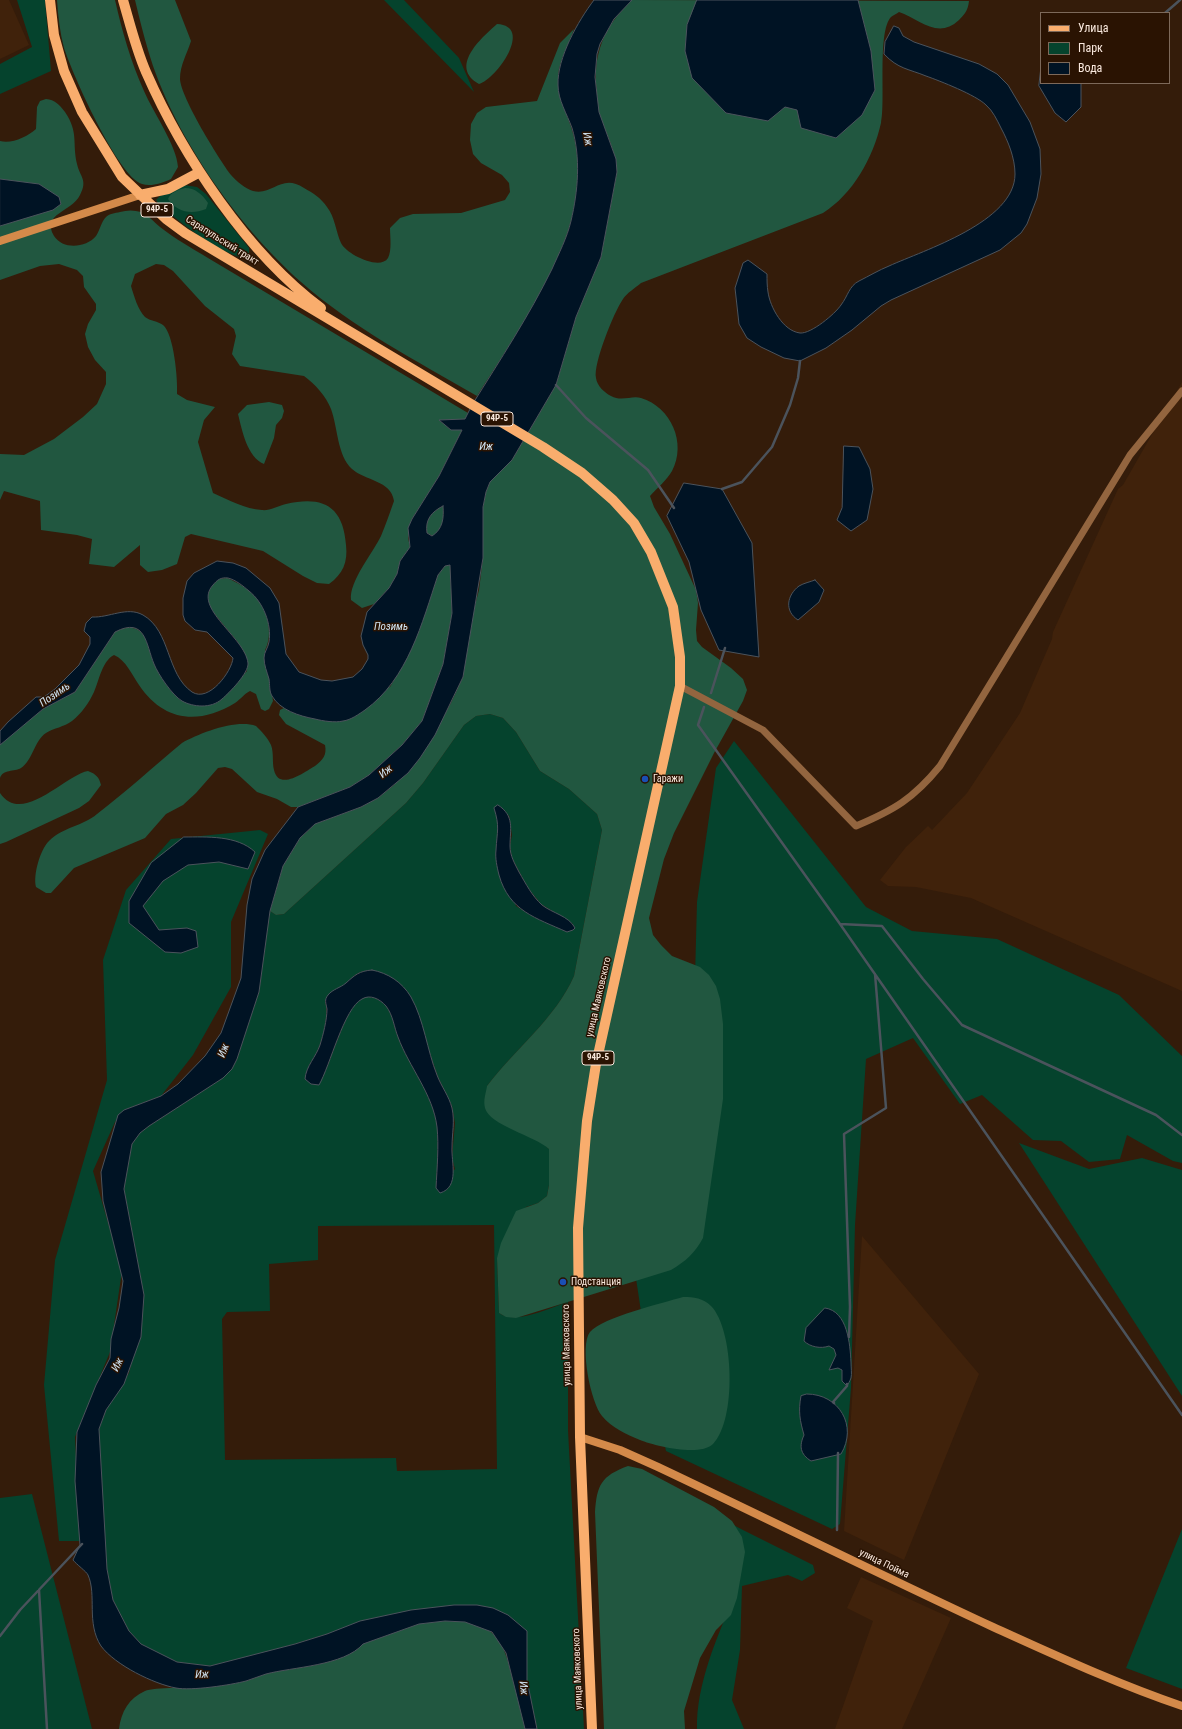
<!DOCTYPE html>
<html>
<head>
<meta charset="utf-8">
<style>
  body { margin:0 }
  #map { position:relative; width:1182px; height:1729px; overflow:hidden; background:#341c0a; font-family:"Roboto Condensed",sans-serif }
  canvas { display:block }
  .legend { position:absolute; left:1040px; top:12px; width:130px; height:72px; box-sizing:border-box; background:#2a1302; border:1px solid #7d695a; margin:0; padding:5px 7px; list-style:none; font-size:12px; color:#fae9de }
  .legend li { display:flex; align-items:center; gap:8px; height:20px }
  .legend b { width:20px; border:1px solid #7d695a }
</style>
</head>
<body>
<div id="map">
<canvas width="1182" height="1729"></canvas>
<ul class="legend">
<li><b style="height:5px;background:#f9ad6d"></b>Улица</li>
<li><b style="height:11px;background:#05432d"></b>Парк</li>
<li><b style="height:11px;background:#001324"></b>Вода</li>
</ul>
</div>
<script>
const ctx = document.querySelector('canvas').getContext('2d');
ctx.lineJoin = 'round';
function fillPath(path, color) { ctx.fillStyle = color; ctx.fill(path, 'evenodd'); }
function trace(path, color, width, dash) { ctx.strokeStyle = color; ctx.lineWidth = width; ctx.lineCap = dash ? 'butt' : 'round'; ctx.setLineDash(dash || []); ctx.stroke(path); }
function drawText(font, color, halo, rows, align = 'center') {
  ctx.font = font + ' "Roboto Condensed",sans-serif'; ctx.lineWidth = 3; ctx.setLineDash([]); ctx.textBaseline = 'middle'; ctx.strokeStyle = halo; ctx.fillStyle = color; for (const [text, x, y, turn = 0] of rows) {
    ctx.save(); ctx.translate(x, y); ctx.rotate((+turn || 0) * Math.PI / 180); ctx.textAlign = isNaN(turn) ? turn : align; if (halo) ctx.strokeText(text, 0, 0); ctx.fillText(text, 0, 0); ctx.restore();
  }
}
const built = new Path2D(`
  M0 0H9L29 45 0 59Z
  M1182 382V991L971 898 916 887 888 886 880 880 906 847 928 826 932 830 967 793 1020 713 1052 639 1053 632 1118 489 1123 485Z
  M862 1236 979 1374 904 1560 844 1531Z
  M861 1577 951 1618 902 1729H835L873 1621 847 1608Z`);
const green = new Path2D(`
  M17 0H45L51 71 0 94V64L32 47Z
  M384 0H404L459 58 474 92Z
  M184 185 197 187 206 194 249 248V254L243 258C218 252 177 221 158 203L156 200 160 196Z
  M490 714 503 718 516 732 540 771 569 789 597 814 602 830 574 976C555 1019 515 1049 487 1086L549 1149V1185L547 1196 538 1203 526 1207 497 1258 499 1313C516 1325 549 1308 568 1302V1430L584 1729H537L527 1680V1631L327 1634 262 1654 210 1666 177 1662 159 1654 141 1644 129 1631 113 1600 107 1569 104 1535 99 1429 106 1410 129 1373 134 1353 141 1337 144 1295 124 1189 132 1144 140 1133 149 1126 223 1078 232 1069 237 1059 259 992 270 911 276 915 284 914 406 803 423 783 464 725 476 716ZM509 815 512 835 510 846 512 858 528 888 541 904 573 924 551 925 532 916 516 906 496 851 499 823ZM372 970 399 983 410 996 438 1077 452 1106 455 1123 452 1158 455 1169 436 1187C437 1168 439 1146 437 1126 433 1094 409 1067 398 1037 394 1027 393 1015 386 1006 380 999 370 994 361 999 344 1009 331 1066 318 1085L309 1065C320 1053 330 1018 325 1001 333 991 331 993 342 987 356 978 351 972 372 970ZM494 1225 497 1469 397 1471 396 1458 225 1460 222 1319 227 1312 270 1311 269 1264 318 1260V1226Z
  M734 741 866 907 912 931 997 939 1119 995 1182 1056V1163L1173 1161 1127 1135 1120 1159 1089 1162 1061 1141 1033 1140 982 1095 960 1104 913 1038 866 1059 855 1225 851 1388 840 1524 832 1529 666 1451 649 1365 634 1265 694 1015 697 902 716 768Z
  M260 830 268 834 231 922V987L193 1055 161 1096 124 1110 115 1122 93 1171 122 1271 110 1352 75 1437 80 1541H59L44 1385 55 1260 107 1080 103 960 126 890 171 839Z
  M1019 1143 1089 1169 1142 1158 1182 1170V1396Z
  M32 1494 92 1729H0V1498Z
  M674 1494 743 1530 813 1565 815 1573 802 1581 788 1575 742 1586 740 1650 732 1700 744 1729H697C696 1685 717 1637 734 1597Z
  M1182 1529V1689L1126 1668Z`);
const forest = new Path2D(`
  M57 0H115C122 31 131 62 144 91 153 112 177 146 178 167L171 179C162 183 151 187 142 184 118 177 72 73 64 48 60 33 58 16 57 0Z
  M135 0H175L191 41C187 54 180 65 180 79 181 98 219 159 231 175 236 181 246 189 253 191 273 196 281 173 304 188 313 193 321 198 327 207 335 217 336 232 341 243 346 254 380 271 388 258 392 250 390 237 390 228L400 218 413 214 461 213 505 200 510 192 509 183 502 175 481 163 473 154 470 140 471 124 477 113 486 107 537 101 560 43 574 29C569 43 560 60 558 75 557 93 566 111 571 127 578 147 579 171 577 191 569 262 514 337 477 396 417 361 353 328 301 282 236 224 172 133 148 50 143 33 139 17 135 0Z
  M632 0 969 1C968 10 965 14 959 20 938 40 919 19 899 12 897 14 893 15 891 17 877 32 886 101 881 123 873 158 853 194 823 213L641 283C635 288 627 293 623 299 614 312 593 364 596 378 597 386 605 393 611 396 622 402 632 395 641 398 671 407 687 443 672 471 667 480 657 488 650 496L654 507 670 534 696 590 698 603 696 630 697 641 702 647 731 668 743 679 747 690 743 701 714 753 674 833 664 859 649 918 653 935 661 945 672 956 700 967 709 975 716 986 720 999 723 1024V1099L703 1238C695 1253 686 1261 671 1270L516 1318 506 1317 499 1313 497 1258 501 1243 516 1211 538 1203 547 1196 549 1185V1149C535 1136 489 1125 485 1108 483 1100 486 1093 487 1086 515 1049 555 1019 574 976L602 830 597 814 569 789 540 771 516 732 503 718 490 714 476 716 464 725 423 783 406 803 284 914 276 915 270 911 283 866 300 838 315 824 361 807 378 798 394 785 420 758 451 703 463 677 472 617 479 590 483 558V507L486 492 490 482 512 460 556 385 576 317 601 257 617 172C616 151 606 133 599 114 597 107 597 99 597 93 592 55 604 26 632 0Z
  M497 24C534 26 497 79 479 84 449 67 480 39 497 24Z
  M46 99C55 100 59 104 65 112 79 133 72 142 77 164 80 177 88 180 80 195 71 213 41 213 54 236 63 250 86 248 96 236 100 230 101 222 106 217 109 214 115 213 120 212 127 210 134 210 141 212 148 215 154 222 160 227 175 239 192 248 208 258L468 413 465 420H439L451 430H462L439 476 412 519 408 538 410 547 400 561 397 574 389 588 374 604 362 608 351 600C349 581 373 553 381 536 386 524 390 512 394 501 391 480 365 481 352 469 337 455 338 428 331 409 326 396 315 384 304 376L240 366 232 354 236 336 234 329 205 306 173 271 164 265 156 264 135 274 131 286C134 296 138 310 145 317 150 321 158 321 163 325 174 334 178 380 177 394L187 400 215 407 204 420 198 442 213 493C229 500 245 509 262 510 269 511 278 506 286 504 322 496 343 505 346 545 348 562 343 574 329 584L317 583 303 576 263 551 191 534 185 537 177 564 162 570 148 572 140 565V545L114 567 89 564 92 539 77 535 41 530 40 501 4 491 0 500V454L24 455 54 439 83 417 97 404 106 384V372L95 360 88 347 85 334 88 324 96 310V304L84 287 83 276 77 270 59 264 40 266 0 280V141C12 144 27 137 36 129L37 107 40 101Z
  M185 188C195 188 202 194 208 203L206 209C191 215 177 212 168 199 171 192 178 190 185 188Z
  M269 402 282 405 284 411 282 418 276 425 274 438 264 464C247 457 242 430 238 414L247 405Z
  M443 506C444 518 443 529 433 536L427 533C425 520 431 512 443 506Z
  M450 565 452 613 443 664 422 721 402 745 369 775 350 787 298 807H291L277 799 257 792 232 769 225 767 218 768 196 793 183 805 166 814 145 838 74 868 51 893H46L36 887C33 875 40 850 49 841 63 827 83 826 97 814 126 792 154 766 182 743 200 733 236 719 256 726 261 731 268 738 271 745 274 753 272 762 274 770 279 792 306 771 315 766 323 760 327 755 325 745L286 724 279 715 280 710 284 708 294 713 390 687C412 652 425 614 438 575L445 566Z
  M227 578C238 583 246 587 254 595 267 607 274 634 265 650L273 701 269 709 265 711 261 709 256 694 250 691C244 694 241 699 235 703 199 725 164 722 139 685 132 675 126 660 114 655 102 661 99 681 94 692 89 703 81 714 72 721 64 727 54 728 46 733 34 741 33 760 21 768 14 772 3 769 0 778V745L3 741 43 709 75 692 115 632C136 621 146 633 152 653 153 657 153 662 155 665 161 678 170 691 180 700L229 692 247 671 245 654 237 641 208 606 207 596 211 587 218 579Z
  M88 771C96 774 99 777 101 785L89 801 79 808 6 842 0 844V793C22 826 65 775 88 771Z
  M683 1297C694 1297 703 1298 711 1306 734 1329 737 1420 713 1444 700 1457 655 1446 640 1440 626 1434 612 1428 602 1416 591 1403 579 1346 590 1332 603 1317 663 1303 683 1297Z
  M628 1466 642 1469 714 1507 732 1521 742 1537 745 1552 737 1598 731 1615 716 1630 700 1658 684 1711 685 1729H604L595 1512C597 1485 601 1476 628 1466Z
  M445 1621C497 1622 503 1638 514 1684 518 1699 524 1714 525 1729H119C121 1712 129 1698 145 1691 154 1687 193 1688 206 1687 219 1686 233 1684 245 1681 252 1680 258 1676 265 1674 292 1667 344 1666 362 1644L419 1624Z`);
const water = new Path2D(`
  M594 0H632L614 19 600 44 597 54 595 77 599 112 616 159 617 172 601 257 576 317 556 385 512 460 490 482 486 492 483 507V558L463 677 435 735 420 758 408 773 378 798 361 807 315 824 300 838 283 866 270 911 259 992 237 1059 232 1069 223 1078 149 1126 140 1133 132 1144 124 1189 144 1295 141 1337 124 1384 106 1410 99 1429 107 1569 113 1600 129 1631 141 1644 177 1662 210 1666 295 1644 327 1634 360 1621 411 1610 454 1605H477L493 1608 508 1615 527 1631V1680L537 1729H525L506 1653 492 1632 465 1622 445 1621 419 1624 363 1644C344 1666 292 1667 266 1674 259 1676 253 1679 246 1681 231 1685 191 1691 176 1688 154 1684 115 1665 101 1646 86 1623 97 1595 88 1575 87 1572 76 1564 73 1560L80 1545 75 1481 77 1432 96 1385 110 1358 111 1339 119 1308 123 1281 103 1201 101 1172 118 1115 124 1110 161 1096 178 1084 205 1056 221 1033 241 978 247 905 252 879 265 850 298 807 350 787 369 775 402 745 422 721 443 664 452 613 450 565 445 566 438 575C422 623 408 679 365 710 359 714 351 720 343 721 335 723 323 721 315 719 299 716 280 710 272 696 269 691 270 685 269 679 267 672 264 665 264 658 264 652 268 648 269 642 272 624 263 602 249 591 243 586 236 580 228 578 221 577 217 580 213 585 192 608 245 637 248 663 249 673 229 693 222 699 211 709 193 707 182 701 172 695 158 674 154 664 146 645 146 616 115 632L75 692 43 709 0 745V731L8 722 36 697H44L55 689 79 665 90 644V637L84 631 86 623 92 617C109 618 127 606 143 615 171 631 166 674 192 692 209 703 232 671 233 658L207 632 195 630 185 621 183 615V598L187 581 194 573 217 561 233 563 246 568 270 588 279 603 286 654 299 672 321 680 332 681 353 677 362 669 368 659V655L363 645 361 636 367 612 389 588 397 574 400 561 410 547 408 528 412 519 439 476 462 430H451L439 420 465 419 472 405C500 360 529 316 552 269 559 253 567 238 571 221 578 191 581 158 572 128 567 114 558 100 558 85 557 58 578 21 594 0ZM443 506C444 518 443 529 432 536L427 533C425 520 431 512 443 506Z
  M697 0H858L871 51 875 90 862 115 836 138 801 128 797 110 785 107 768 121 726 113 692 78 685 51 687 25Z
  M894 26 899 28 903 36 914 42 979 64 997 74 1008 85 1030 122 1040 149 1041 174 1037 198 1027 224 1021 233 1000 250 891 300 881 306 852 330 826 348 800 361 784 358 761 347 747 338 739 324 735 288 743 263 748 260 767 274C767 280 767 286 768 292 770 307 783 331 800 333 811 334 835 314 841 305 848 296 849 286 859 281 869 276 879 270 889 266 924 250 1015 222 1015 174 1015 158 1008 141 1001 128 997 120 993 111 986 105 976 95 940 81 926 76 909 69 898 69 884 54L885 42Z
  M1041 67V83H1081V107L1066 122 1055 113 1039 86Z
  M0 179 39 184 59 197 61 204 53 210 0 226Z
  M844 446 859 447 870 469 873 489 867 520 851 531 837 520 842 508Z
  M684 483 722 489 752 543 759 657 719 650 701 610 689 562 667 516Z
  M815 580 824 590 819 602 798 620C784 611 787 595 799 586 804 583 810 582 815 580Z
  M498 805C515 816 510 829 510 846 510 856 515 864 519 872 526 884 532 896 542 905 552 913 569 916 575 928L573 930 567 932C536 918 509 911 499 875 497 867 495 858 496 850 497 831 500 827 494 808Z
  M184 837C207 837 237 835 255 852L248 869 219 862 188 865 163 881 143 906 159 930 187 928 196 931 198 947 181 953 165 952 129 923V901L151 863Z
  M372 970C388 973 402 982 411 997 424 1020 427 1050 437 1075 441 1086 449 1096 452 1108 455 1122 452 1133 452 1147 451 1162 460 1187 440 1193L436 1188C437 1168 439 1146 437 1127 433 1094 409 1067 398 1037 394 1027 393 1015 386 1006 380 999 370 994 362 999 344 1008 330 1066 319 1085L311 1084 305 1079C306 1066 316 1057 320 1045 323 1035 327 1020 327 1009 326 1003 324 1000 328 995 333 989 340 988 346 983 355 975 359 971 372 970Z
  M825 1308C848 1311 850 1345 851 1362 851 1367 852 1374 851 1378 850 1381 848 1384 847 1386L842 1381V1370L838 1368 829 1370 836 1355 834 1349 829 1346C821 1349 810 1347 804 1341L806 1328Z
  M807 1394C839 1394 858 1426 841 1454L811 1461C800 1454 799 1446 804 1435 800 1421 798 1411 801 1396Z`);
const stream = new Path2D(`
  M1165 13 1180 0
  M556 385 586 418 648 470 674 508
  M722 489 742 482 772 447 790 405 798 378 800 361
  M711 693 725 648
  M704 707 698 725 840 924 1182 1415
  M840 924 882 926 923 979 962 1025 1156 1115 1182 1135
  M849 1337 850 1307 844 1134 886 1108 875 974
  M834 1403 833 1402 847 1386V1384
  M837 1530 838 1453
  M39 1590 47 1729
  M0 1636 20 1610 82 1544`);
const street = new Path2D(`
  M680 686 763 730 856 826C894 810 913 799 940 766L1130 455 1182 391`);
const secondary = new Path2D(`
  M0 241 140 195
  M580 1437 620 1450 658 1467C770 1520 881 1575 993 1627 1055 1655 1117 1684 1182 1706`);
const primary = new Path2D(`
  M50 0 54 35 64 71 82 112 122 177 166 219 185 233 543 447 582 473 613 500 634 523 651 552 673 607 680 657V686L596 1064 587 1121 578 1228 580 1437 592 1729
  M123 0C130 24 136 49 146 72 183 156 247 253 321 308
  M140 195 168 189 200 172`);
const markers = [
  [645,779,4,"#1a4fb4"],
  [563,1282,4,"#1a4fb4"]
];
const shields = [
  [157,210,32],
  [497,419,32],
  [598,1058,32]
];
const shieldNames = [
  ["94Р-5",157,210],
  ["94Р-5",497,419],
  ["94Р-5",598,1058]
];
const streetNames = [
  ["Сарапульский тракт",222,241,32],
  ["улица Маяковского",599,997,-77],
  ["улица Маяковского",567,1345,-91],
  ["улица Пойма",884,1564,26],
  ["улица Маяковского",578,1669,-92]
];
const poiNames = [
  ["Гаражи",653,779],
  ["Подстанция",571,1282]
];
const waterNames = [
  ["Иж",587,139,79],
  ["Иж",486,447],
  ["Позимь",391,627],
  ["Позимь",55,695,-35],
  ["Иж",386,772,-39],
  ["Иж",224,1051,-70],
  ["Иж",118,1365,-64],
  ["Иж",202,1675,-2],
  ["Иж",523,1688,83]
];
fillPath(built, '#40220b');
fillPath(green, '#05432d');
fillPath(forest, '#215740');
fillPath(water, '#001324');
trace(water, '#4b535c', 1);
trace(stream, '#4b535c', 2.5);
trace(street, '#93653f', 7);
trace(secondary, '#d48a4a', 8);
trace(primary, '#f9ad6d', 10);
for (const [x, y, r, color] of markers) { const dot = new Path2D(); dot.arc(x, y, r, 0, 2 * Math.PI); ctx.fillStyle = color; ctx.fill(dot); trace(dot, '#2a1302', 1.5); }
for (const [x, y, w] of shields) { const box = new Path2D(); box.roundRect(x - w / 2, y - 7, w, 14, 3); ctx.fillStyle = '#2a1302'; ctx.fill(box); trace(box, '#fae9de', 1); }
drawText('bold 9px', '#fae9de', null, shieldNames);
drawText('10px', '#fae9de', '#2a1302', streetNames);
drawText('10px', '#fae9de', '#2a1302', poiNames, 'left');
drawText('italic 11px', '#cfe3f2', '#2a1302', waterNames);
</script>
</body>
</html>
